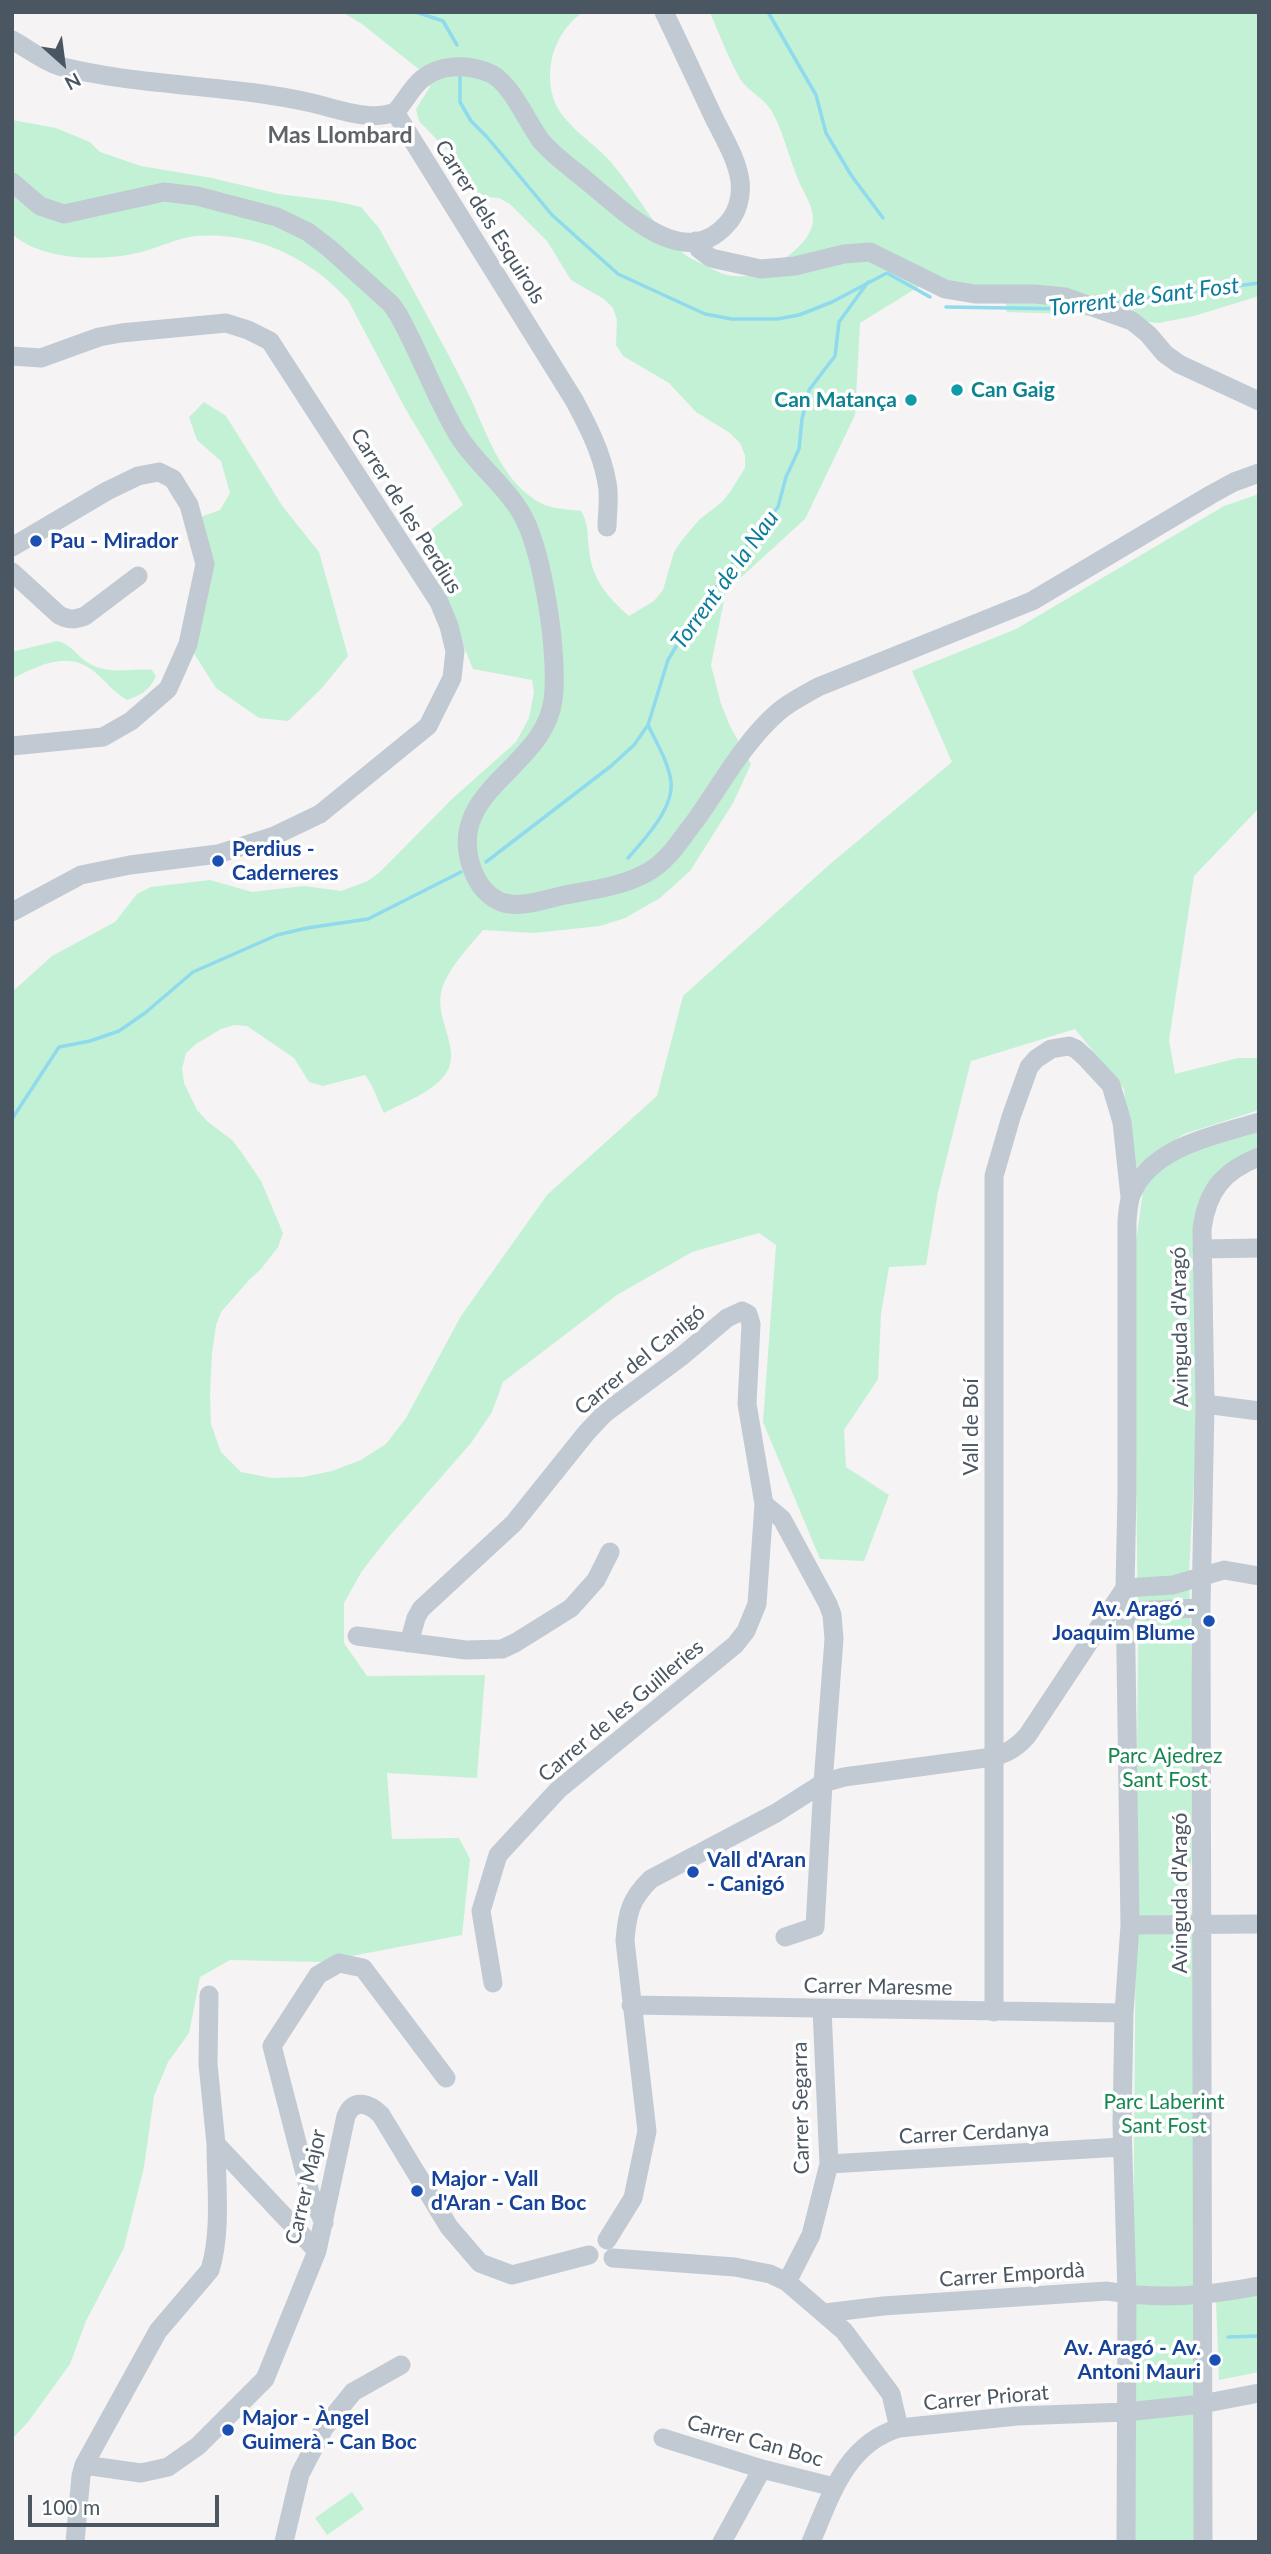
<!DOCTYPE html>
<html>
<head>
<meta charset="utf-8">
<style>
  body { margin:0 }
  #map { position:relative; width:1271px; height:2554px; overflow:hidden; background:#f5f3f3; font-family:Lato,sans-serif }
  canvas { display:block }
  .frame { position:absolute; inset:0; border:14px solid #4a5661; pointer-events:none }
  .north { position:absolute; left:28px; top:28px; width:70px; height:70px; -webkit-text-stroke:5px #fff; paint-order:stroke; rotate:152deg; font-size:19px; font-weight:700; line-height:28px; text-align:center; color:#4a5661 }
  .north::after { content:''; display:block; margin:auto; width:24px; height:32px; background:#4a5661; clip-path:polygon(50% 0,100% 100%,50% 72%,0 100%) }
  .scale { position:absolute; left:28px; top:2495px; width:191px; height:32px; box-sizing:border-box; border:4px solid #4a5661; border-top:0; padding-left:9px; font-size:21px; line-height:24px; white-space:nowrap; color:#4a5661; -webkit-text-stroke:5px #fff; paint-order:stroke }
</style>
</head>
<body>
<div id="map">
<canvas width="1271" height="2554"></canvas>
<div class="frame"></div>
<div class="north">N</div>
<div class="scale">100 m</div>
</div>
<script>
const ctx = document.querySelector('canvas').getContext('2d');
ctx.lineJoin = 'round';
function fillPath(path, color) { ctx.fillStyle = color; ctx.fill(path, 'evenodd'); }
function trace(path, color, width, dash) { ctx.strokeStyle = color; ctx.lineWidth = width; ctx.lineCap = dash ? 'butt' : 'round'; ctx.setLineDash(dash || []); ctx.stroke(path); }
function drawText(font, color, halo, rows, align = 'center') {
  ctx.font = font + ' Lato,sans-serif'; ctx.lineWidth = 7; ctx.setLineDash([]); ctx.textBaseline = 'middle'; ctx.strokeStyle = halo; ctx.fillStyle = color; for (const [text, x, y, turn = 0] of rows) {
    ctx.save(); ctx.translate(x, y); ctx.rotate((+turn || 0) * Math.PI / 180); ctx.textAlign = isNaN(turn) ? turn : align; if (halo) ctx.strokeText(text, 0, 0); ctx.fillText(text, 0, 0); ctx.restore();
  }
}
const green = new Path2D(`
  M342 12H583C556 31 544 65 553 97 560 123 592 141 609 160 635 189 652 226 682 252 688 258 697 261 705 265 735 284 759 278 787 257 798 248 813 235 813 219 813 205 803 192 798 179 788 156 784 132 771 110 764 99 753 94 744 84 735 74 716 27 710 12H1259V296L1194 316 1159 323 1069 314 1007 312 1005 297 931 279 860 323 855 415 805 519 726 591 711 665 721 704 730 726 751 764 733 803 690 871 660 898 625 918 600 926 534 933 483 930C468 948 446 970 441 993 435 1020 464 1053 444 1076 431 1093 402 1103 384 1113 377 1099 374 1087 365 1075L323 1086 309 1082 294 1058 247 1026 234 1025 221 1029 196 1044 186 1053 182 1069 184 1083 197 1110 208 1122 232 1140 242 1153 261 1181 283 1233 278 1247 261 1269 250 1279 221 1312 216 1325 212 1353 210 1395 211 1424 221 1452 241 1472 272 1478 303 1477 332 1471 361 1460 386 1444 406 1418 461 1316 547 1195 657 1096 683 996 829 865 952 762 912 671 1016 629 1224 506 1259 494V808L1194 876 1169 1040 1175 1074 1238 1058H1259V1110L1184 1134 1134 1169 1124 1089 1075 1029 971 1061 938 1192 926 1265 889 1267 881 1314 878 1379 844 1430 846 1467 889 1495 864 1561 820 1559 763 1422 776 1245 759 1233 692 1252 617 1295 503 1382 492 1412 471 1443 387 1539 362 1571 344 1603V1643L367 1676 485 1675 477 1778 387 1773 392 1839 459 1838 470 1859 462 1935 320 1962 230 1960 200 1977 189 2033 168 2062 154 2096 144 2167 124 2248 86 2321 70 2364 28 2422 12 2439V992L52 956 115 922 137 894 151 887 210 880 252 892 304 886 341 891 368 881 381 871 452 799 516 742 529 718 534 692 532 680 473 669 420 538 463 505 405 408 348 300C310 257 253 231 196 236 178 238 162 246 145 251 107 262 43 262 12 234V120L56 128 90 142 100 152 141 166 212 178 279 194 334 201 361 207 379 228C409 283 440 337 468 393 485 428 498 473 531 497 546 509 563 509 581 511 589 524 587 535 589 549 591 578 608 598 629 616L654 601 663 590 674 552 682 540 700 519 722 502 730 492 745 468V455L740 443 730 433 696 412 669 383 623 356 616 345 617 320 613 308 604 299 571 280 547 241 510 204 499 198 487 197 476 191 447 150 419 121 416 109 430 87 426 75 362 24Z
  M204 402 226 416 283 507 319 552 348 656 322 688 288 721 259 718 216 688 188 644 205 562 193 520 220 510 230 493 221 461 197 440 189 417Z
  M57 641C72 644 77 657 90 664 109 675 131 668 152 670L156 676C151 689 140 696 127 700 116 694 108 684 98 675 71 649 41 664 12 679V652Z
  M1259 1129V1150L1199 1202 1198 1403 1189 1572 1196 1818 1188 1892 1195 1934V2542H1131L1138 1643 1134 1257 1143 1191 1162 1166 1184 1151Z
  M1259 2293V2372L1219 2380 1216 2300Z
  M352 2492 364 2509 327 2535 315 2518Z`);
const stream = new Path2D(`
  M416 12 443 21 457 45
  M768 12 816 95 826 133 851 175 883 218
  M460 75V102L471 121 487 137 552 215 618 274 705 314 732 319H777L799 315 832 302 887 273 930 297
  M1105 303 1259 283
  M946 307 1073 309
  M628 858C644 840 674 808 671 782 669 763 656 742 648 725
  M486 862 611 766 634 745 648 725 668 660 684 633 738 556 778 507 786 477 799 449 802 419 809 390 835 356 839 322 868 282
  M12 1119 59 1047 90 1041 119 1031 145 1013 193 972 277 935 307 928 368 919 461 872
  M1228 2337 1259 2336`);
const minor = new Path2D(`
  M12 40C27 48 43 61 59 66 141 87 228 84 312 103 338 109 369 122 395 112L574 400C588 426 602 453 607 483 610 497 607 513 607 527
  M395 112C405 102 411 88 422 79 440 64 466 64 487 72 510 79 527 123 542 142 557 159 577 172 594 187 627 214 684 271 726 225 737 214 742 197 740 181 737 159 724 138 714 118 697 82 681 47 664 12
  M12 182 40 206 64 214 164 192 197 196 277 217 308 232 329 248 391 304 398 314C420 353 435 397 458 435 475 463 503 483 520 511 543 548 559 657 553 700 544 769 442 791 473 871 478 884 487 896 501 902 520 909 545 899 565 895 592 890 624 886 648 872 668 861 681 839 695 821 721 785 744 742 777 713 789 702 804 695 818 687L1032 601 1212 494 1234 482 1259 473
  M696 241 699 249 711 258 761 269 795 266 844 254 870 252 945 289 975 294H1035L1065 297 1132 321 1148 334 1165 354 1179 364 1259 401
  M12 356 41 358 99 337 121 333 226 323 248 330 270 341 439 602 449 626 455 651 452 678 428 726 320 814 274 836 218 854 130 865 81 875 12 912
  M12 547 107 491 138 476 159 472 173 479 189 505 205 564 188 644 168 689 131 721 103 737 12 746
  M12 572 59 615C69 620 74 620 85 616L138 576
  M1202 1249 1259 1248
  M1205 1404 1259 1411
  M1125 1588 1173 1585 1224 1570 1259 1576
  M1126 1611 1201 1608
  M357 1636 466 1650 502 1649 515 1643 571 1608 596 1580 610 1552
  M409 1643 416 1618 421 1609 514 1523 587 1432 605 1413 682 1356 727 1318 742 1311 748 1314 751 1324 747 1404 764 1504 782 1519 828 1604 832 1615 834 1639 823 1783 815 1927 785 1937
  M1130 1925 1259 1924
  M493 1983 481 1911 498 1855 558 1790 735 1645 746 1631 757 1604 764 1504
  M209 1995 208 2064 216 2144 317 2251
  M631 2005 1124 2013
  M994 2012V1176L1011 1117 1029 1067 1036 1059 1051 1049 1069 1046 1076 1049 1086 1058 1111 1085 1122 1122 1130 1197
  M829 2164 1122 2147
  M324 2223 310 2193 272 2046 318 1975 339 1963 363 1968 446 2078
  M607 2240 633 2198 647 2131 625 1941C627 1914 630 1899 651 1879L776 1813 823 1783 844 1777 993 1757C1008 1753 1017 1747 1027 1736L1125 1588
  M613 2258 735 2267 770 2274 787 2282 844 2331 891 2394 899 2428
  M787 2282 811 2235 829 2164 822 2009
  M825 2313 883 2306 1107 2291C1160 2300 1206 2296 1259 2286
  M663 2438 762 2469 834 2487
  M84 2465 141 2473 168 2467 198 2446 265 2379 317 2251 346 2116C354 2098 369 2103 381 2115L449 2227 480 2263 512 2275 589 2255
  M75 2542 81 2476 84 2465 158 2331 210 2270C222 2231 216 2184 216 2144
  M284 2542 300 2474 324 2428 353 2392 401 2365
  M722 2542 762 2469
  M811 2542C831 2495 846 2444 899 2428L1017 2416 1126 2412 1202 2404 1259 2393
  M1126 2542 1127 2294 1122 2123 1124 2013 1130 1925 1125 1588 1127 1493V1221C1128 1212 1128 1202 1132 1193 1153 1146 1214 1136 1259 1122
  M1203 2542 1201 1608 1205 1404 1202 1229C1207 1191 1223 1171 1259 1157`);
const markers = [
  [957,390,7,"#0f9aa8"],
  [911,400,7,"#0f9aa8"],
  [36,541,7,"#1a4fb4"],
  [218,861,7,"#1a4fb4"],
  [1209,1621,7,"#1a4fb4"],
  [693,1872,7,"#1a4fb4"],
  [417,2191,7,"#1a4fb4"],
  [1215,2360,7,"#1a4fb4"],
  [228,2430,7,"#1a4fb4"]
];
const streetNames = [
  ["Carrer dels Esquirols",490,222,58],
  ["Carrer de les Perdius",406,511,58],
  ["Avinguda d'Aragó",1180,1327,-91],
  ["Carrer del Canigó",640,1360,-39],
  ["Vall de Boí",971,1427,-90],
  ["Carrer de les Guilleries",621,1711,-40],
  ["Avinguda d'Aragó",1180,1893,-90],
  ["Carrer Maresme",878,1987,1],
  ["Carrer Segarra",801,2108,-91],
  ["Carrer Cerdanya",974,2133,-3],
  ["Carrer Major",306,2187,-77],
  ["Carrer Empordà",1012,2275,-4],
  ["Carrer Priorat",986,2398,-5],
  ["Carrer Can Boc",755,2441,16]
];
const cultureNames = [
  ["Can Gaig",971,390],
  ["Can Matança",897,400,"right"]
];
const transitNames = [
  ["Pau - Mirador",50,541],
  ["Perdius -",232,849],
  ["Caderneres",232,873],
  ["Av. Aragó -",1195,1609,"right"],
  ["Joaquim Blume",1195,1633,"right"],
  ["Vall d'Aran",707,1860],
  ["- Canigó",707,1884],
  ["Major - Vall",431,2179],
  ["d'Aran - Can Boc",431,2203],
  ["Av. Aragó - Av.",1201,2348,"right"],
  ["Antoni Mauri",1201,2372,"right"],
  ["Major - Àngel",242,2418],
  ["Guimerà - Can Boc",242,2442]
];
const parkNames = [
  ["Parc Ajedrez",1165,1756],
  ["Sant Fost",1165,1780],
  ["Parc Laberint",1164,2102],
  ["Sant Fost",1164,2126]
];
const neighbourhoodNames = [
  ["Mas Llombard",340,136]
];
const waterNames = [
  ["Torrent de Sant Fost",1144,297,-7],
  ["Torrent de la Nau",725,580,-54]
];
fillPath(green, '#c3f1d5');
trace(stream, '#90daee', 3.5);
trace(minor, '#c1cad2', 19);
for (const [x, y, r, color] of markers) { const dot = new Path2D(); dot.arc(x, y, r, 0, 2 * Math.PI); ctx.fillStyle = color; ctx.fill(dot); trace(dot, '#fff', 2.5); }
drawText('21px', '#4a5661', '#fff', streetNames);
drawText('bold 21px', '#0d838f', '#fff', cultureNames, 'left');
drawText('bold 21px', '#164399', '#fff', transitNames, 'left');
drawText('21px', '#17864f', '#fff', parkNames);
drawText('bold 23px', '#5f6368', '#fff', neighbourhoodNames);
drawText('italic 23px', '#0c7c9b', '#fff', waterNames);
</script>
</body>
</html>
